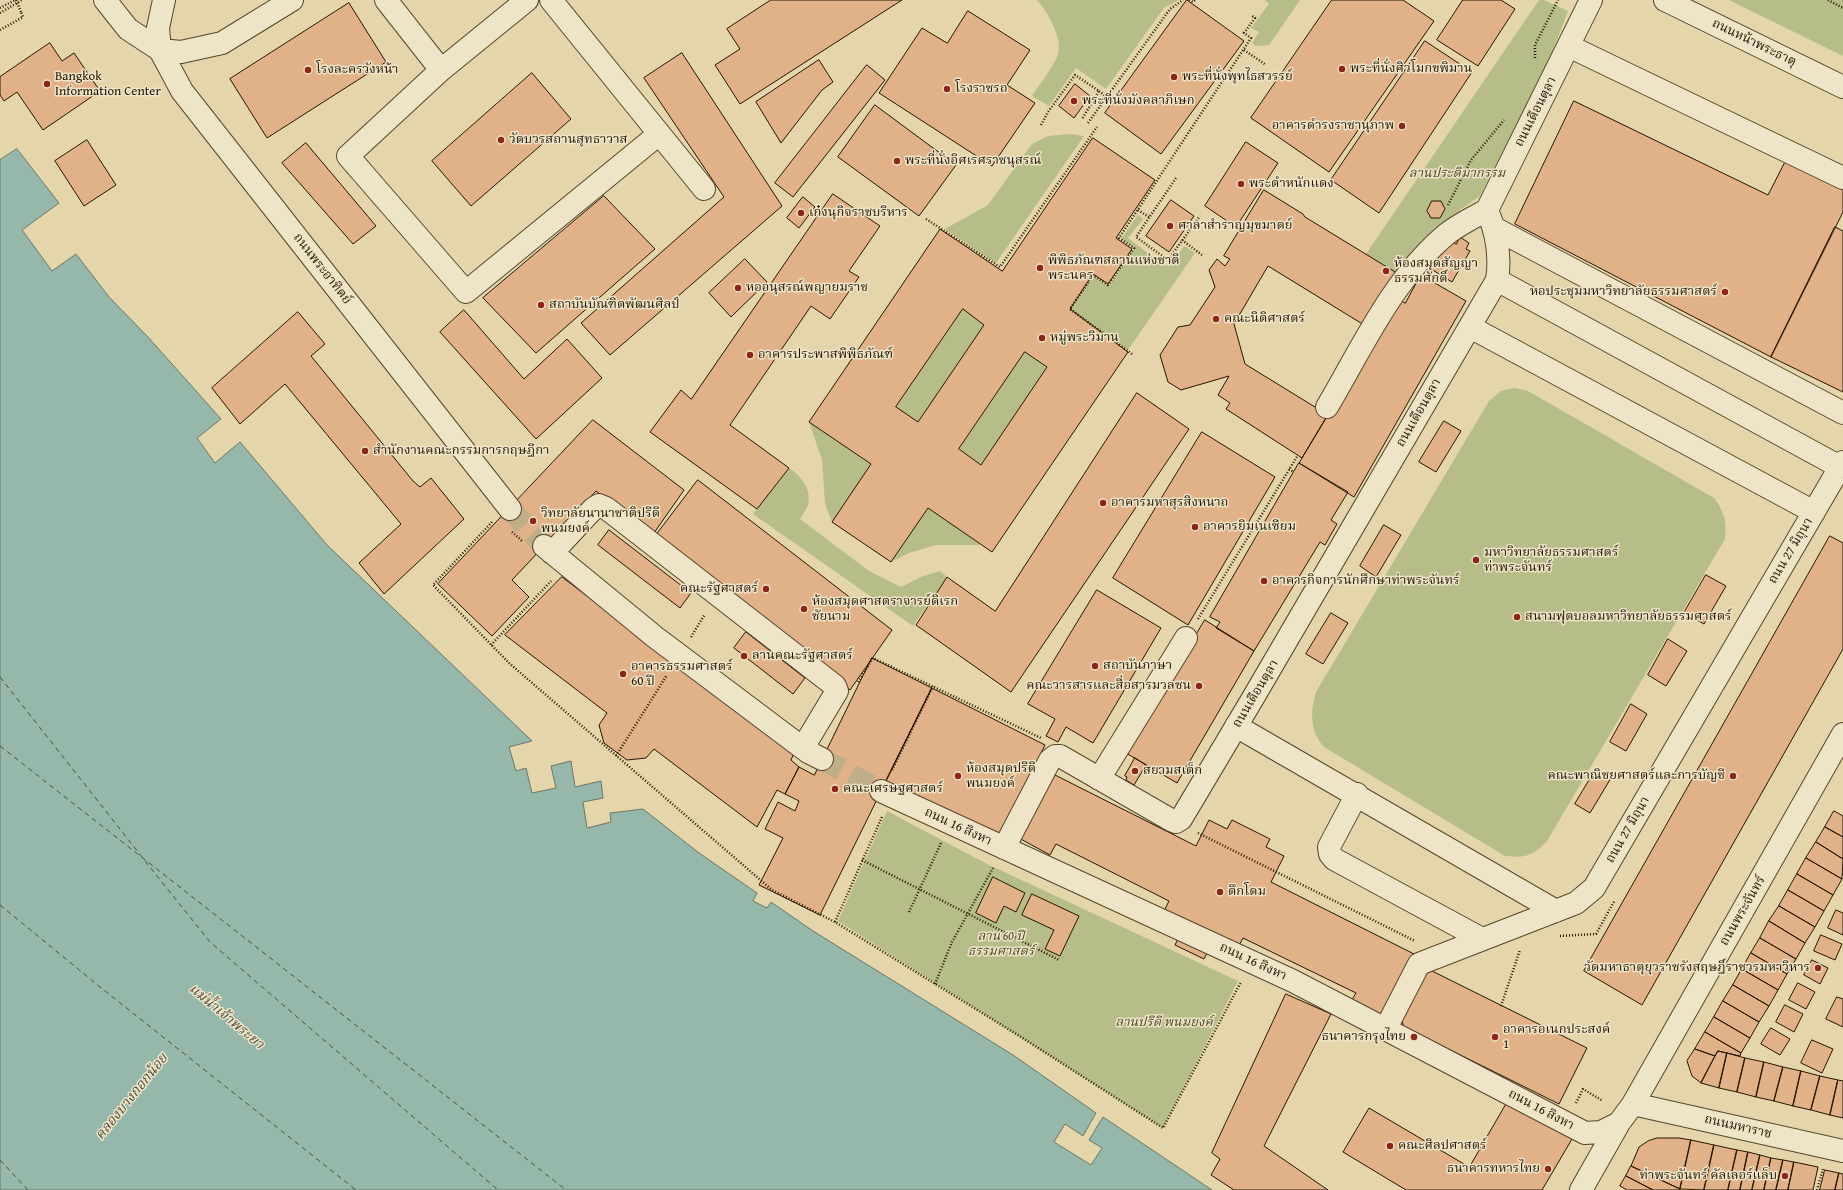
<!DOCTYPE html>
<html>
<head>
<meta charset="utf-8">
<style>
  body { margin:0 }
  canvas { display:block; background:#e5d5ab }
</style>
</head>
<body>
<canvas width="1843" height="1190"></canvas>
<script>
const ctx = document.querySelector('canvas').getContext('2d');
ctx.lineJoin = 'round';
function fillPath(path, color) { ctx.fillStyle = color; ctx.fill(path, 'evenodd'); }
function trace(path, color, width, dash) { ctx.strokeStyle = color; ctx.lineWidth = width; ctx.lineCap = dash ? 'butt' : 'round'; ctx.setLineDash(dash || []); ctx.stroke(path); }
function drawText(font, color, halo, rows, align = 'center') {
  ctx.font = font + ' "Gentium Book Plus","Noto Serif Thai",serif'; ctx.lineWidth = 3; ctx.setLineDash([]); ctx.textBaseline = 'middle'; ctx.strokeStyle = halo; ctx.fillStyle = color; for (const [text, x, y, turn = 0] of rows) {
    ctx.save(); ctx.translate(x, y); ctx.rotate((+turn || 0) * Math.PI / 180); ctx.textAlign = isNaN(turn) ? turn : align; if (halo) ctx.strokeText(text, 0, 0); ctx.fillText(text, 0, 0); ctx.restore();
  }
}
const green = new Path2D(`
  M1037 0H1179L1164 8 1106 89 1076 68 1049 106 1032 96C1039 85 1055 65 1058 54 1063 38 1047 11 1037 0Z
  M1265 0H1300L1269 45 1256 46 1252 43 1259 32 1251 28 1269 4Z
  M1539 0H1544L1568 11 1549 61 1480 196 1461 209 1400 275 1366 254Z
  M1729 0H1843V56Z
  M1071 134 1084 136 996 263 945 229 988 205 1032 144 1048 136Z
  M1138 215 1143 219 1128 238 1165 266 1171 265 1184 246 1195 253 1128 350 1070 310 1093 276 1109 286 1135 248 1121 239Z
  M963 309 984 325 918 422 896 407Z
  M1025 352 1047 367 981 465 959 449Z
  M1515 388 1528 391 1714 498C1724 511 1727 522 1725 539L1547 841C1533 856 1526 858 1505 856L1324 747C1310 731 1310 712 1316 692L1489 401 1501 391Z
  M809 422 871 464 832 522 825 504 822 460Z
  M789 468C801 476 812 489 808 505 807 509 802 515 800 519L869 571 901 587 921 577 940 571 947 577 913 626 753 514Z
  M928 508 981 545H936L909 553 891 562Z
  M887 811 987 864 1238 981 1163 1128 838 921Z`);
const water = new Path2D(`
  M17 149 59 203 22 230 52 271 76 254 109 297 147 336 221 419 197 438 215 463 240 442 327 545 532 741 509 747 516 771 526 768 532 793 556 788 551 766 571 761 575 787 601 781 603 798 583 802 587 828 611 822 610 813 643 809 699 853 757 893 753 901 767 908 771 902 813 931 1013 1055 1096 1113 1083 1136 1065 1124 1054 1142 1091 1165 1102 1148 1089 1140 1103 1117 1212 1190H0V160Z`);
const ferry = new Path2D(`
  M0 677 142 857
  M0 746 566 1190
  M145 861 210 942 498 1190
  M0 905 100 987 356 1190
  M0 1160 28 1190`);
const building = new Path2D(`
  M771 0H902L740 104 715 65 740 49 727 29Z
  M1187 0 1244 41 1161 154 1105 113Z
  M1332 0H1403L1434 21 1329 172 1251 118Z
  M1463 0H1501L1515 9 1478 66 1437 40Z
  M349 3 386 62 267 138 230 79Z
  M968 11 1030 50 1007 85 1035 103 992 166 879 93 922 28 947 43Z
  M1425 41 1472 72 1379 213 1331 180Z
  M50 43 62 61 74 53 100 91 43 130 17 92 4 101 0 95V77Z
  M682 53 782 206 610 355 581 323 724 197 644 78Z
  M819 60 833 82 822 90 781 143 756 102Z
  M867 65 885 80 793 197 775 183Z
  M532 73 571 119 471 206 432 161Z
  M1075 84 1090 96 1074 118 1059 106Z
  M1574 101 1768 195 1790 152 1843 178V212L1771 357 1515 224Z
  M875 105 956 165 919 216 838 157Z
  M1093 138 1155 180 1116 238 1132 249 1108 284 1093 274 1070 309 1128 352 992 552 928 508 891 562 832 522 871 464 809 422 940 229 1002 271ZM963 309 984 325 918 422 896 407ZM1025 352 1047 367 981 465 959 449Z
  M87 140 116 185 84 206 55 161Z
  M1246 142 1278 163 1236 227 1205 206Z
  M306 143 376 226 353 244 282 163Z
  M1264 190 1303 214 1305 217 1400 275 1369 328 1268 266 1234 324 1245 364 1328 415 1302 458 1226 409 1230 403 1218 395 1229 376 1181 390 1168 382 1160 355 1178 327 1190 325 1215 287 1209 270 1217 259 1225 266 1230 259 1224 256Z
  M833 194 880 226 849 271 859 277 830 319 811 306 730 425 789 468 757 509 650 432 681 390 691 399Z
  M604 196 655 249 536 353 483 298Z
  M803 197 815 207 799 228 787 218Z
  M1171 200 1194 216 1169 252 1146 236Z
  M1432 201H1441L1445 209 1440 218H1431L1427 211Z
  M1835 227 1843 231V392L1771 357Z
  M1460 237 1469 243 1466 249 1470 251 1452 282 1431 269 1448 239 1456 244Z
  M745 259 767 282 731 317 709 293Z
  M1421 275 1466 301 1354 497 1299 463 1397 298 1405 303Z
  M464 310 524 379 567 339 602 378 536 439 440 332Z
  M298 312 325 344 311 356 413 481 420 487 431 478 464 519 384 594 359 563 401 524 285 384 240 424 212 388Z
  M1137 393 1189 429 1011 692 916 625 947 577 995 611Z
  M593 420 684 490 654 533 596 491 512 580 529 597 492 636 438 584Z
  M1444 421 1461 431 1436 472 1419 462Z
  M1202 432 1275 477 1188 625 1113 578Z
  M1299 463 1348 492 1331 520 1337 524 1325 545 1320 542 1254 651 1216 628 1220 622 1210 617Z
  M698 480 892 630 850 690 654 538Z
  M1384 525 1401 535 1376 577 1360 566Z
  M609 530 691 593 680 608 598 545Z
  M1830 536 1843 543V649L1642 1005 1584 971Z
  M1706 575 1726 586 1704 624 1684 613Z
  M562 577 794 753 791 760 799 767 785 794 777 790 757 827 654 749 646 758 627 760 604 743 599 725 607 713 505 635Z
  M1097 590 1161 628 1093 743 1066 727 1058 742 1046 736 1055 719 1028 704Z
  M1331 613 1348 623 1323 664 1306 654Z
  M1205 620 1254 651 1177 783 1126 753Z
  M746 632 805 678 793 694 734 648Z
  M1668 639 1687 651 1666 686 1648 675Z
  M872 658 932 688 820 915 759 885 783 838 765 829 778 802 795 811 799 801 785 794 799 767 814 775Z
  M932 688 1045 745 997 843 883 787Z
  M1631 704 1647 714 1626 751 1610 742Z
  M1135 758 1146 765 1134 785 1126 780 1127 777 1125 776Z
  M1596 769 1611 778 1590 813 1575 804Z
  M1049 772 1196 846 1209 820 1227 829 1232 820 1270 839 1266 847 1284 856 1271 882 1416 955 1384 1020 1350 1003 1356 993 1243 938 1237 949 1215 937 1204 959 1175 945 1185 924 1163 913 1169 901 1056 844 1050 855 1017 837Z
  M1834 811 1843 816V837L1825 827Z
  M1825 827 1843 837V859L1816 842Z
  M1816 842 1843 859 1842 879 1806 858Z
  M1806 858 1842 879 1833 895 1797 874Z
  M1797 874 1833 895 1824 911 1788 890Z
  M993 877 1025 893 1016 912 1004 906 996 923 976 913Z
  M1788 890 1824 911 1815 927 1779 906Z
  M1032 894 1079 916 1060 956 1045 949 1054 930 1022 915Z
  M1779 906 1815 927 1805 943 1769 921Z
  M1836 910 1843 913V935L1828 928Z
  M1769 921 1805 943 1796 959 1760 938Z
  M1821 935 1842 944 1835 960 1814 951Z
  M1760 938 1796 959 1787 974 1751 953Z
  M1751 953 1787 974 1778 990 1742 969Z
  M1812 960 1828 968 1820 984 1804 975Z
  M1742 969 1778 990 1769 1006 1733 985Z
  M1432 971 1587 1048 1559 1104 1404 1027 1399 1013 1419 975Z
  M1798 983 1815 992 1806 1009 1789 1000Z
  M1733 985 1769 1006 1759 1022 1723 1001Z
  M1286 994 1331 1014 1264 1146 1328 1190H1234L1211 1175 1220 1159 1212 1153Z
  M1837 997 1843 999V1027L1826 1019Z
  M1723 1001 1759 1022 1750 1038 1714 1017Z
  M1785 1005 1803 1014 1794 1032 1776 1022Z
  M1714 1017 1750 1038 1741 1053 1705 1032Z
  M1771 1028 1790 1039 1780 1055 1761 1044Z
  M1705 1032 1741 1053 1740 1056 1718 1051 1715 1056 1695 1049Z
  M1812 1040 1833 1049 1822 1073 1801 1063Z
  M1695 1049 1715 1056 1701 1083 1692 1076 1687 1061Z
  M1718 1051 1727 1053 1719 1088 1701 1083Z
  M1727 1053 1745 1058 1737 1092 1719 1088Z
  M1745 1058 1764 1062 1756 1097 1737 1092Z
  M1764 1062 1783 1067 1774 1101 1756 1097Z
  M1783 1067 1801 1071 1793 1106 1774 1101Z
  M1801 1071 1820 1076 1811 1110 1793 1106Z
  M1820 1076 1838 1080 1830 1115 1811 1110Z
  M1838 1080 1843 1081V1118L1830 1115Z
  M1508 1101 1572 1139 1542 1190H1406L1343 1152 1369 1108 1469 1167Z
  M1657 1138H1679L1691 1140 1680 1189 1631 1166 1639 1147 1648 1141Z
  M1691 1140 1714 1145 1704 1190 1680 1189Z
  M1714 1145 1737 1150 1728 1190H1704Z
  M1737 1150 1748 1152 1740 1190H1728Z
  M1748 1152 1760 1155 1752 1190H1740Z
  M1760 1155 1771 1158 1764 1190H1752Z
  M1771 1158 1783 1160 1776 1190H1764Z
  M1783 1160 1794 1162 1788 1190H1776Z
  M1794 1162 1818 1167 1813 1190H1788Z
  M1631 1166 1680 1189V1190H1653L1626 1176Z
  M1825 1170 1839 1173 1835 1190H1820Z
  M1839 1173 1843 1174V1190H1835Z
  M1626 1176 1653 1190H1627L1620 1186Z`);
const minorTunnel = new Path2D(`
  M510 509 544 546
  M822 759 881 791`);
const path = new Path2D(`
  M1189 0 1193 2 1195 0
  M1828 0 1843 8
  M0 8 15 0
  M0 13 22 0
  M0 30 23 17 21 12
  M1244 50 1266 65
  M1535 58V45L1558 0
  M1099 91 1107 97
  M1088 123 1170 9 1183 0
  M1041 125 1048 112 1075 75 1099 91 1082 119
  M1176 178 1136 237 1168 260 1200 216
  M1448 205 1471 160 1504 120
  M1138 210 1149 217
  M926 219 1000 267 1097 127
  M1182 240 1202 255
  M1132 354 1070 309 1093 275 1108 285 1134 248 1119 238 1251 38 1244 33 1255 18 1251 15
  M1289 469 1294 472
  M492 522 433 585 509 663 772 890 835 922 1021 1037 1163 1128 1241 982
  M512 532 522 541
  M1198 619 1298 455
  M691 637 705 614
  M491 645 551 581
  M858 682 873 658 1041 738
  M616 756 667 675
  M892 770 933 686
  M1198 833 1415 941
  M862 860 1059 960
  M909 912 941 843
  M835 922 882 817
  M1560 936 1596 934 1615 900
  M935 984 952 942 993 868
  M1501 1006 1520 950
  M1576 1103 1583 1089 1603 1101
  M1817 1190 1823 1169`);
const minor = new Path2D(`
  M105 0 128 29 160 50 181 52 222 43 292 0
  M164 0 158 28 160 50 182 91 510 509
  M386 0 441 70 527 0
  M551 0 704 189
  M1665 0 1843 87
  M1579 51 1843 178
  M441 70 348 156 466 292 659 134
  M1496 229 1843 413
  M1497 280 1840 467
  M1470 327 1814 512
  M1327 407C1362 348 1393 278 1448 233 1460 224 1474 217 1487 210
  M544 546 655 637 808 752 822 759
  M552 553 593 509 599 505 606 508 835 686 837 691 807 741 808 752
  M1236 726 1556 911
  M1099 779 1186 638
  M881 791 1293 981 1585 1133 1601 1132 1619 1123
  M1357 794 1329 847 1330 854 1334 859 1482 939
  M1004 848 1050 760 1055 756H1060L1171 820 1176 822 1181 819 1253 698 1497 280C1501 255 1497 233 1487 210L1591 0
  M1386 1028 1419 964 1576 903 1594 888 1843 462
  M1633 1104 1843 1151
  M1581 1190 1619 1123 1633 1104 1843 734`);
const pathBridge = new Path2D(`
  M16 0 21 12`);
const markers = [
  [1342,69,4,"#8f2418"],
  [308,70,4,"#8f2418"],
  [1174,77,4,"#8f2418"],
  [47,84,4,"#8f2418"],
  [947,89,4,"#8f2418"],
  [1074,101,4,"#8f2418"],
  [1402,126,4,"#8f2418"],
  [501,140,4,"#8f2418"],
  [897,161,4,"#8f2418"],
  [1241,184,4,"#8f2418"],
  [801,213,4,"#8f2418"],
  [1170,226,4,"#8f2418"],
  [1040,268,4,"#8f2418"],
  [1386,271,4,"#8f2418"],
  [738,288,4,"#8f2418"],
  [1725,292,4,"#8f2418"],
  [541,305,4,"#8f2418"],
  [1216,319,4,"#8f2418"],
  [1042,338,4,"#8f2418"],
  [750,355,4,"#8f2418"],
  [365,451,4,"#8f2418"],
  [1103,503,4,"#8f2418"],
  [533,521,4,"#8f2418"],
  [1195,527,4,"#8f2418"],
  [1476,560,4,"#8f2418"],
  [1264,581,4,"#8f2418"],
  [766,589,4,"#8f2418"],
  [804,609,4,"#8f2418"],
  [1517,617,4,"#8f2418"],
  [744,656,4,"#8f2418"],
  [1095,666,4,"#8f2418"],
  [623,674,4,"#8f2418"],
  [1199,686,4,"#8f2418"],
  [1135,771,4,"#8f2418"],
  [958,776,4,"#8f2418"],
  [1733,776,4,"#8f2418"],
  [835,789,4,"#8f2418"],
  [1220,892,4,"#8f2418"],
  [1818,968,4,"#8f2418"],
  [1414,1037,4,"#8f2418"],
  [1495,1037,4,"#8f2418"],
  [1390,1146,4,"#8f2418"],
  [1548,1169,4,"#8f2418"],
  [1785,1176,4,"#8f2418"]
];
const streetNames = [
  ["ถนนหน้าพระธาตุ",1754,43,26],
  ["ถนนเดือนตุลา",1536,112,-63],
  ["ถนนพระอาทิตย์",322,269,52],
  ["ถนนเดือนตุลา",1419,413,-60],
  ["ถนน 27 มิถุนา",1791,551,-59],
  ["ถนนเดือนตุลา",1256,694,-59],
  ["ถนน 16 สิงหา",958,827,25],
  ["ถนน 27 มิถุนา",1628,830,-60],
  ["ถนนพระจันทร์",1743,911,-60],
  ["ถนน 16 สิงหา",1253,962,25],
  ["ถนน 16 สิงหา",1541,1110,28],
  ["ถนนมหาราช",1738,1127,13]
];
const poiNames = [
  ["พระที่นั่งศิวโมกขพิมาน",1350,69],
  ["โรงละครวังหน้า",316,70],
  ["Bangkok",55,77],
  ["Information Center",55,92],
  ["พระที่นั่งพุทไธสวรรย์",1182,77],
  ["โรงราชรถ",955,89],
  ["พระที่นั่งมังคลาภิเษก",1082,101],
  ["อาคารดำรงราชานุภาพ",1394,126,"right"],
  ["วัดบวรสถานสุทธาวาส",509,140],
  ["พระที่นั่งอิศเรศราชนุสรณ์",905,161],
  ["พระตำหนักแดง",1249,184],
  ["เก๋งนุกิจราชบริหาร",809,213],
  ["ศาลาสำราญมุขมาตย์",1178,226],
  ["พิพิธภัณฑสถานแห่งชาติ",1048,261],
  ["พระนคร",1048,276],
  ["ห้องสมุดสัญญา",1394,264],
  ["ธรรมศักดิ์",1394,279],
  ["หออนุสรณ์พญายมราช",746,288],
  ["หอประชุมมหาวิทยาลัยธรรมศาสตร์",1717,292,"right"],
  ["สถาบันบัณฑิตพัฒนศิลป์",549,305],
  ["คณะนิติศาสตร์",1224,319],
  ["หมู่พระวิมาน",1050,338],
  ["อาคารประพาสพิพิธภัณฑ์",758,355],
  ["สำนักงานคณะกรรมการกฤษฎีกา",373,451],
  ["อาคารมหาสุรสิงหนาถ",1111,503],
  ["วิทยาลัยนานาชาติปรีดี",541,514],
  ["พนมยงค์",541,529],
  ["อาคารยิมเนเซียม",1203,527],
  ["มหาวิทยาลัยธรรมศาสตร์",1484,553],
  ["ท่าพระจันทร์",1484,568],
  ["อาคารกิจการนักศึกษาท่าพระจันทร์",1272,581],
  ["คณะรัฐศาสตร์",758,589,"right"],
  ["ห้องสมุดศาสตราจารย์ดิเรก",812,602],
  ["ชัยนาม",812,617],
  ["สนามฟุตบอลมหาวิทยาลัยธรรมศาสตร์",1525,617],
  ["ลานคณะรัฐศาสตร์",752,656],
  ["สถาบันภาษา",1103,666],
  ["อาคารธรรมศาสตร์",631,667],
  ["60 ปี",631,682],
  ["คณะวารสารและสื่อสารมวลชน",1191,686,"right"],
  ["ห้องสมุดปรีดี",966,769],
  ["พนมยงค์",966,784],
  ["สยามสเต็ก",1143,771],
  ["คณะพาณิชยศาสตร์และการบัญชี",1725,776,"right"],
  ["คณะเศรษฐศาสตร์",843,789],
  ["ตึกโดม",1228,892],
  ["วัดมหาธาตุยุวราชรังสฤษฎิ์ราชวรมหาวิหาร",1810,968,"right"],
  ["อาคารอเนกประสงค์",1503,1030],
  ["1",1503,1045],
  ["ธนาคารกรุงไทย",1406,1037,"right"],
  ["คณะศิลปศาสตร์",1398,1146],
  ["ธนาคารทหารไทย",1540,1169,"right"],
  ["ท่าพระจันทร์ คัลเลอร์แล็บ",1777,1176,"right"]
];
const parkNames = [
  ["ลานประติมากรรม",1457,174],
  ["ลาน 60 ปี",1001,937],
  ["ธรรมศาสตร์",1001,952],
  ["ลานปรีดี พนมยงค์",1164,1023]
];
const waterNames = [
  ["แม่น้ำเจ้าพระยา",226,1017,40],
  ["คลองบางกอกน้อย",132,1097,-51]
];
fillPath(green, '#b6bd88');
fillPath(water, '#96b8ab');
trace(water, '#697767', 1);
trace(ferry, '#4d4f3c', 1, [5, 4]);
fillPath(building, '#e1b187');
trace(building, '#261601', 1);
trace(minorTunnel, '#bfaf89', 22, [22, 11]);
trace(minor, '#56462c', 24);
trace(path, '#261601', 2.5, [1, 2]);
trace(minor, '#eee4c8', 22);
trace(pathBridge, '#261601', 2.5, [1, 2]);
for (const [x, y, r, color] of markers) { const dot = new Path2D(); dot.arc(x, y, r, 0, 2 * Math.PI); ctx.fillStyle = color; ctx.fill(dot); trace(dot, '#eee4c8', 1.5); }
drawText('13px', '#261601', '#eee4c8', streetNames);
drawText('13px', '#261601', '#eee4c8', poiNames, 'left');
drawText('italic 13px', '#51482a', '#eee4c8', parkNames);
drawText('italic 14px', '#4d4f3c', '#eee4c8', waterNames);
</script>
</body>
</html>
